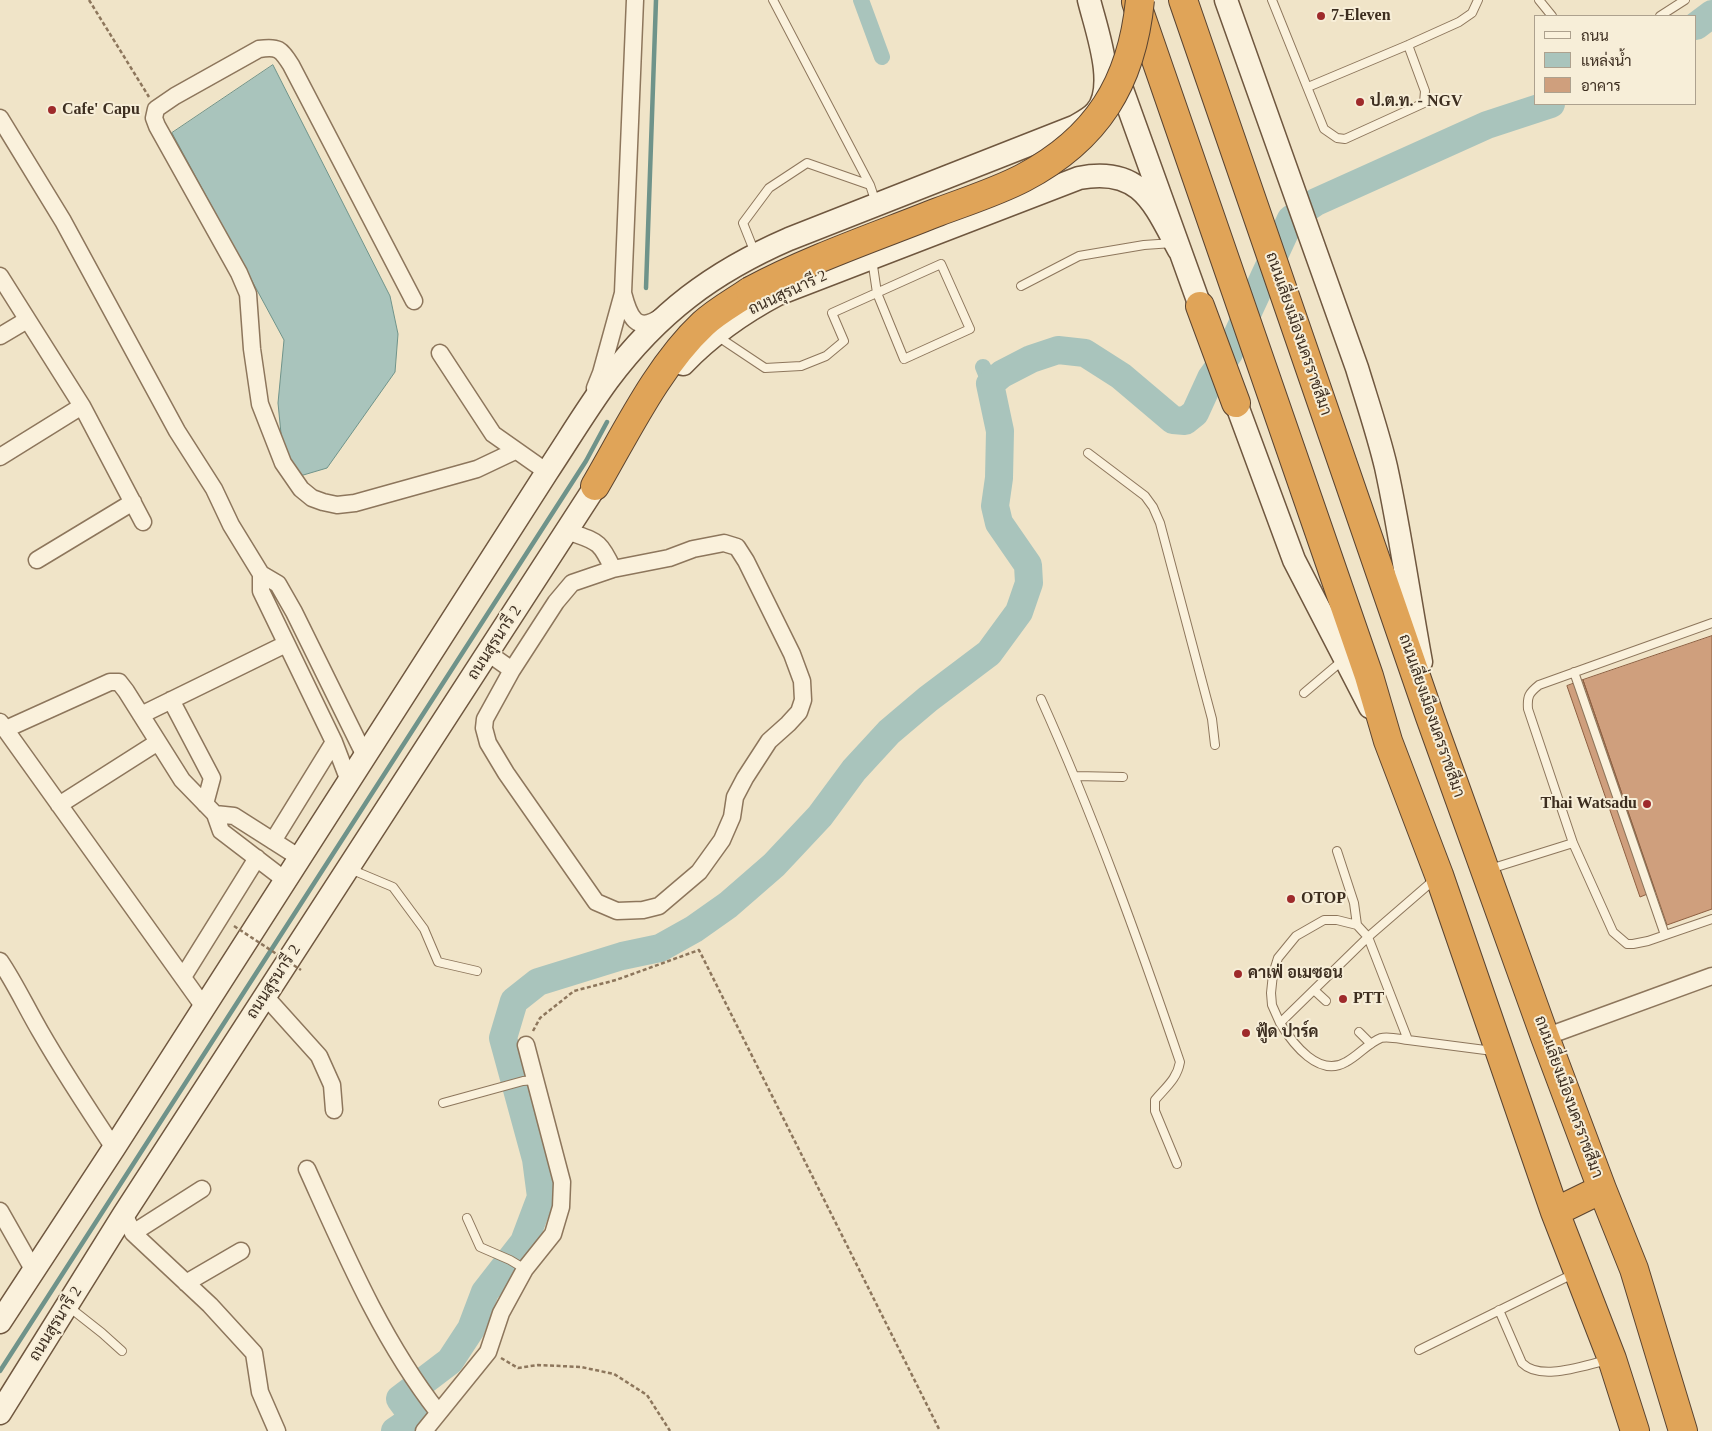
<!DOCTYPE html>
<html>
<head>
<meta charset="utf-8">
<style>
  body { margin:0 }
  #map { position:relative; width:1712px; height:1431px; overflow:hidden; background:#f0e4c8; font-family:"Times New Roman",Sarabun,serif }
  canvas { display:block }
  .legend { position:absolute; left:1534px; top:15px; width:162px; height:90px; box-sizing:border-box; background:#f7eed8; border:1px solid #ada18e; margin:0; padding:6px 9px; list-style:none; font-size:15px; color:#3d2e20 }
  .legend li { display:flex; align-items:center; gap:10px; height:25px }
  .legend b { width:25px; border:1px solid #ada18e }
</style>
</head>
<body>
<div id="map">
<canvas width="1712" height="1431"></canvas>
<ul class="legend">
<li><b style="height:6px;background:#faf1dc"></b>ถนน</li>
<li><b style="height:14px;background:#a9c4bc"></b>แหล่งน้ำ</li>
<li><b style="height:14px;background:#cf9f7d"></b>อาคาร</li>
</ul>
</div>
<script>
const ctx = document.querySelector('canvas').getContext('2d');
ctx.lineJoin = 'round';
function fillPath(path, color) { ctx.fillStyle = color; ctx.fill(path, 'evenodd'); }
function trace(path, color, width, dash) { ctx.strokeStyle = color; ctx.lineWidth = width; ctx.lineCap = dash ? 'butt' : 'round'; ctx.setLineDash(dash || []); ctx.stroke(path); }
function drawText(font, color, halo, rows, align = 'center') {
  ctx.font = font + ' "Times New Roman",Sarabun,serif'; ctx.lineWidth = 4; ctx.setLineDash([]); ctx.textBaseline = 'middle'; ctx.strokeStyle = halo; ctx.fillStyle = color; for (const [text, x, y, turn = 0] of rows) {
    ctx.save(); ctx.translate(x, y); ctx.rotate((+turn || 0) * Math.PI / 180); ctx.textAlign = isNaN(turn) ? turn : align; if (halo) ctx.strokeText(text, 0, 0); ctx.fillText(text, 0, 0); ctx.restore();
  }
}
const water = new Path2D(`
  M273 65 390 296 398 334 395 372 327 468 300 476 283 454 278 403 284 340 172 133Z`);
const stream = new Path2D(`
  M646 288 656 0
  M0 1371 586 461 607 422`);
const canal = new Path2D(`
  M861 0 882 57
  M983 367 990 384`);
const river = new Path2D(`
  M1696 26 1712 14
  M395 1431 414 1418 400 1399 450 1361 471 1329 485 1292 524 1242 541 1197 536 1159 503 1038 514 1001 538 982 622 956 660 948 694 929 728 905 774 865 820 816 854 770 889 732 928 699 989 653 1019 612 1029 583 1028 565 999 523 995 506 999 478 1000 431 990 384 1002 374 1031 359 1058 350 1085 353 1121 376 1173 420 1185 421 1195 413 1211 378 1229 353 1291 219 1316 202 1487 125 1551 104`);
const building = new Path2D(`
  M1712 636V909L1667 925 1583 680Z
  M1583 680 1655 891 1640 897 1567 686Z`);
const path = new Path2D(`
  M89 0 149 97
  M533 1031 540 1018 574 991 616 980 699 950 940 1431
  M501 1358 518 1368 538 1365 581 1367 614 1374 647 1395 670 1431`);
const lane = new Path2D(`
  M773 0 870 185
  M1272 0 1324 129 1337 138 1345 139 1424 103 1425 91 1408 45
  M1539 0 1552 16
  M1660 16 1685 0
  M1308 87 1408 45 1459 22 1472 13 1478 0
  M755 253 743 223 769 188 807 163 870 185 876 203
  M1021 286 1079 256 1144 245 1173 243
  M717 336 765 368 801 366 826 356 844 341 832 313 941 264 970 329 904 359 877 293 872 259
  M1088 453 1145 496 1153 507 1160 523 1212 719 1215 745
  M1712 623 1539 685C1529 693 1527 696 1528 709L1573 843 1613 932 1627 944H1633L1648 941 1712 919
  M1574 672 1665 935
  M1304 693 1343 660
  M1041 699C1094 817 1138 939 1180 1062 1177 1079 1166 1087 1155 1100V1111L1177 1164
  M1076 776 1123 777
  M1337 851 1354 903 1357 925
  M350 869 393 887 424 929 438 962 477 971
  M1490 869 1573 843
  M1435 879 1368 937 1408 1040 1493 1051
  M1314 990 1326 1001
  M1280 1023 1272 1005 1271 993 1273 974 1278 958 1296 936 1324 920H1337L1357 925 1368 937 1280 1023C1293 1044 1319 1078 1346 1062 1358 1056 1368 1043 1381 1038 1388 1036 1400 1039 1408 1040
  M1359 1032 1371 1044
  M443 1103 523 1081 535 1080
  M467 1218 480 1247 510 1260 525 1269
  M69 1307 102 1333 122 1351
  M1499 1310 1522 1363C1541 1382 1584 1365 1608 1360
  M1419 1350 1573 1274`);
const street = new Path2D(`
  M0 118 63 221 177 431 214 489 231 525 261 574 278 584 294 612 365 756
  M0 276 82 406 143 522
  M623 293 635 0
  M414 301 291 65C281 49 278 46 259 49L175 96 156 109 154 118 157 126 239 273 248 294 252 349 260 404 283 463 301 489 312 498 323 502 337 505 355 503 477 469 515 451
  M0 336 27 320
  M440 353 493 434 547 472
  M595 388 601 373 623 293C629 316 636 335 662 316
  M0 457 82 406
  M567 531C597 542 599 539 613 569
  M37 560 133 502
  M261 574V591L334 742 349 781
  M488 653 512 670 485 719 484 728 488 743 506 773 596 902 617 911 643 910 659 906 699 872 722 840 732 817 735 797 745 778 769 741 788 724 799 712 803 700 802 681 792 654 746 561 737 547 724 543 693 549 669 558 613 569 572 583 556 602 512 670
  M171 700 212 778 205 804
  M141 715 286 644
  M0 722 204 1007
  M6 729 110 682H119L126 691 182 780 215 814 221 831 285 880
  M59 805 158 742
  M215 814 234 816 300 858
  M273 841 334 742
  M0 961C15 983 26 1007 40 1031 63 1071 88 1109 114 1148
  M183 977 257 858
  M265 996 319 1056 332 1085 334 1110
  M1545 1037 1712 976
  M307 1169C345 1253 381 1339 438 1412
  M0 1211 34 1271
  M124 1214 133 1233 210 1305 254 1353 260 1392 277 1431
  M133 1233 202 1189
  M186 1283 241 1251
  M424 1431 488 1352 501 1313 525 1269 553 1234 561 1207 562 1182 526 1045`);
const secondary = new Path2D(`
  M1226 0 1357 368C1367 401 1378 433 1386 467 1400 531 1409 597 1421 662
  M1115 70 1200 306
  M683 364C711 335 742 313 778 294L1079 178C1141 166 1154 204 1179 250
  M1236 403 1294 560 1370 707
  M0 1322 114 1148 547 472C567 442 586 410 608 380 658 313 713 272 789 239L1074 127C1081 123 1090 119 1096 112 1118 87 1096 29 1089 0
  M0 1413 124 1214 604 473`);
const highway = new Path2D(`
  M1183 0 1430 717 1545 1037 1602 1189 1634 1269 1683 1431
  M1136 2 1369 676 1388 741 1439 875 1555 1212 1612 1359 1635 1431
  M1200 306 1236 403
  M595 486C626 433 658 366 703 324 717 311 734 302 750 291
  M1555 1212 1602 1189`);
const pathBridge = new Path2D(`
  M234 926 301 970`);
const highwayBridge = new Path2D(`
  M750 291C810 259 875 237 938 212 967 201 996 192 1023 178 1097 139 1132 83 1140 0`);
const markers = [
  [1321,16,5,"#9e2a2b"],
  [1360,102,5,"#9e2a2b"],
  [52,110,5,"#9e2a2b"],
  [1647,804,5,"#9e2a2b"],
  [1291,899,5,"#9e2a2b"],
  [1238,974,5,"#9e2a2b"],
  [1343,999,5,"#9e2a2b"],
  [1246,1033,5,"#9e2a2b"]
];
const poiNames = [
  ["7-Eleven",1331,16],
  ["ป.ต.ท. - NGV",1370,102],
  ["Cafe' Capu",62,110],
  ["Thai Watsadu",1637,804,"right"],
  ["OTOP",1301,899],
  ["คาเฟ่ อเมซอน",1248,974],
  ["PTT",1353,999],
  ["ฟู้ด ปาร์ค",1256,1033]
];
const streetNames = [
  ["ถนนสุรนารี 2",788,293,-25],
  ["ถนนเลี่ยงเมืองนครราชสีมา",1298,334,71],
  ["ถนนสุรนารี 2",495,643,-57],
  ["ถนนเลี่ยงเมืองนครราชสีมา",1431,716,71],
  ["ถนนสุรนารี 2",274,982,-57],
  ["ถนนเลี่ยงเมืองนครราชสีมา",1568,1097,70],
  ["ถนนสุรนารี 2",56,1324,-58]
];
fillPath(water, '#a9c4bc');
trace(water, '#6f938a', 1);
trace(stream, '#6f938a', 4.5);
trace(canal, '#a9c4bc', 16);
trace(river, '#a9c4bc', 28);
fillPath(building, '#cf9f7d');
trace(building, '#8d5f41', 1);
trace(lane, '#8d765c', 10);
trace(street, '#8d765c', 19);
trace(secondary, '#6f573f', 25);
trace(highway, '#5b4430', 30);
trace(path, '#8d765c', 2.5, [4, 2.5]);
trace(lane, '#faf1dc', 8);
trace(street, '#faf1dc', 16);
trace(secondary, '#faf1dc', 22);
trace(highway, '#e0a458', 28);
trace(highwayBridge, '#5b4430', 30, []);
trace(pathBridge, '#8d765c', 2.5, [4, 2.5]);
trace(highwayBridge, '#e0a458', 28);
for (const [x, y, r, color] of markers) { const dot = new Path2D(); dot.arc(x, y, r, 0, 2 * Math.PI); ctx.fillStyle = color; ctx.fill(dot); trace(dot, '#f7eed8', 2); }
drawText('bold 16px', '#3d2e20', '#f7eed8', poiNames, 'left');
drawText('16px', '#3d2e20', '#f7eed8', streetNames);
</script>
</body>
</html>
